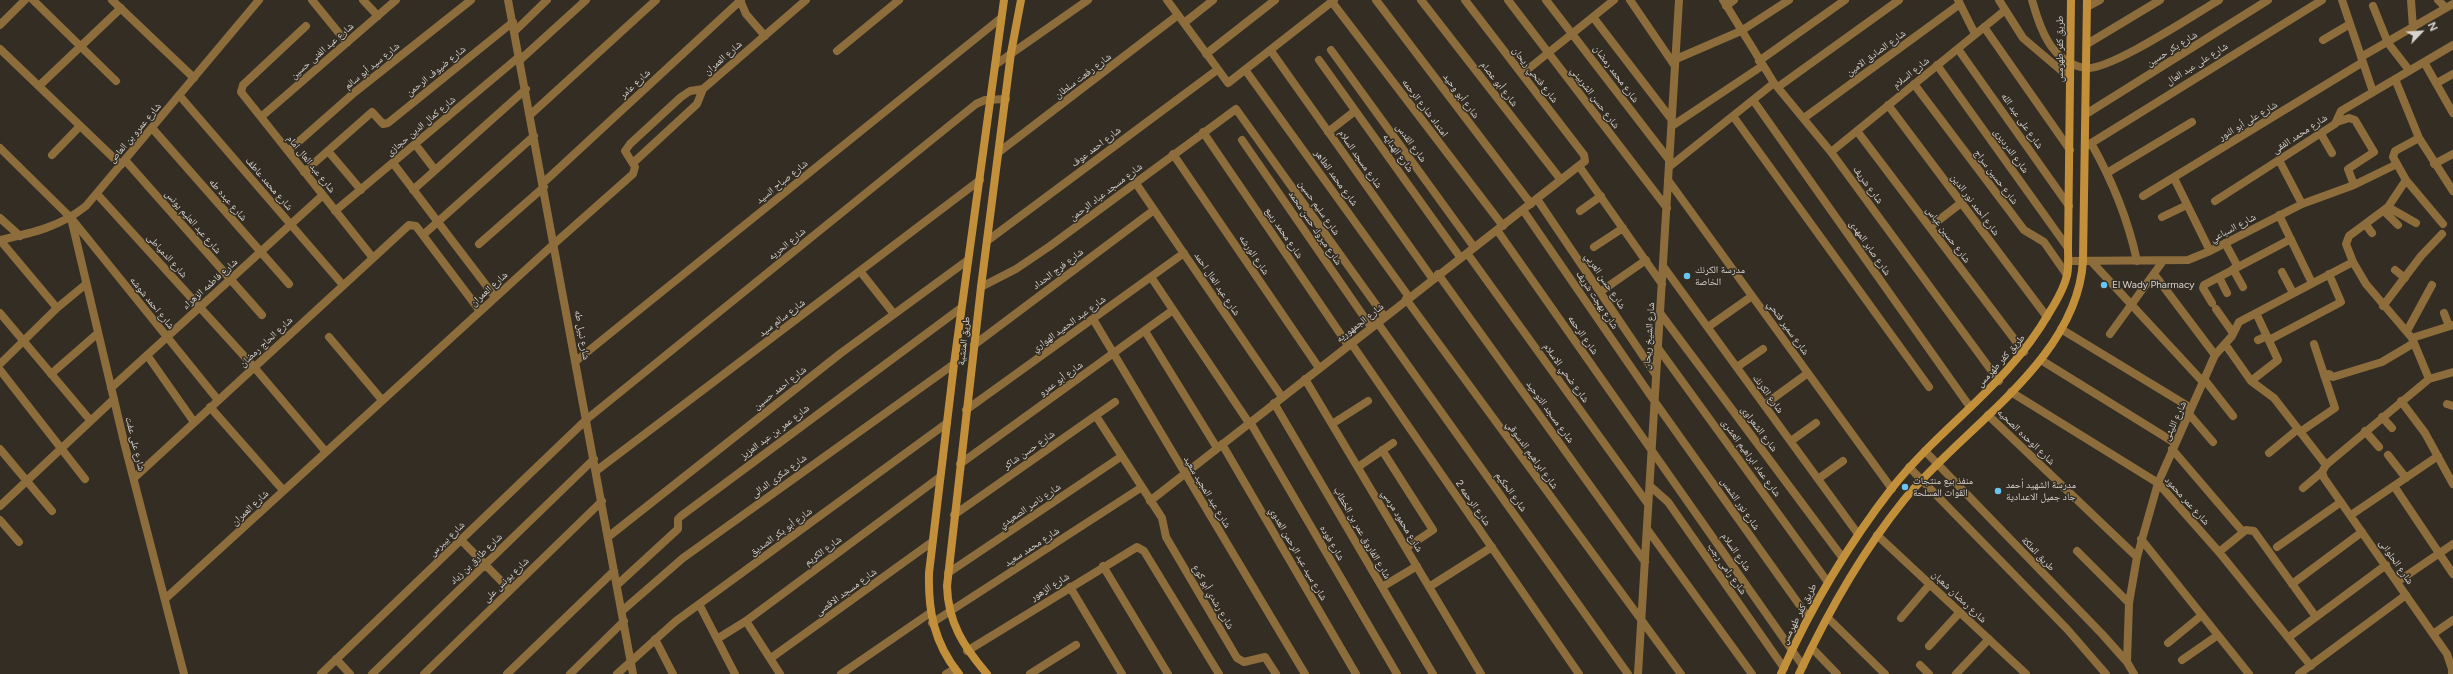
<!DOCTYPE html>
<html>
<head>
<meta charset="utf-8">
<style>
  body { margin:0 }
  #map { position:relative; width:2453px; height:674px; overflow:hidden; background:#332d24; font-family:Figtree,sans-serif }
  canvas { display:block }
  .north { position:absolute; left:2401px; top:12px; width:40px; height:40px; -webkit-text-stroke:3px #332d24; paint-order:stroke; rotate:65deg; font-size:11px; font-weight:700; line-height:16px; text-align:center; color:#d7d3ce }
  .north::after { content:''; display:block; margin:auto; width:14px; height:18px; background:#d7d3ce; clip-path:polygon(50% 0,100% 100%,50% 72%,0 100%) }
</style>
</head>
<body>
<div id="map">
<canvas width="2453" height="674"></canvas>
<div class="north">N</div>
</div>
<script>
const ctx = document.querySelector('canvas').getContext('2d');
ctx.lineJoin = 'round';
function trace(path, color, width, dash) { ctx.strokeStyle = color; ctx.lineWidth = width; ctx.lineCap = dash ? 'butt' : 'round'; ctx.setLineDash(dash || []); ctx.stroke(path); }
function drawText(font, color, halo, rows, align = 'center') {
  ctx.font = font + ' Figtree,"Noto Naskh Arabic",sans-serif'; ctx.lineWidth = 3; ctx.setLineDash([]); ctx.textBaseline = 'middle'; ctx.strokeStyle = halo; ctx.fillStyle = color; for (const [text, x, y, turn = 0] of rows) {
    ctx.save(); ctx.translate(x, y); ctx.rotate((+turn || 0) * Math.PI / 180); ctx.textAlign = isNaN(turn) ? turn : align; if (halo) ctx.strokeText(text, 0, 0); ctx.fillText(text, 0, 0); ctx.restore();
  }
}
const street = new Path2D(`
  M33 0 116 81
  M112 0 194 78
  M312 0 347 43
  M363 0 378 16
  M508 0 633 674
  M740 0 746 14 765 36
  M1167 0 1228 83 1334 0
  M1376 0 1531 204
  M1421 0 1561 180
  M1508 0 1667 208
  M1546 0 1670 161
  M1630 0 1675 66
  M1723 0 1774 83 1831 152 1999 381
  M1958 0 1975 34
  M1999 0 2023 38 2070 78
  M2032 0C2040 29 2051 62 2085 68 2108 72 2195 14 2219 0
  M2342 0 2373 92
  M2411 0 2413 28
  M2438 0 2446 8
  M1332 2 1503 226
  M1726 6 1734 0
  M2373 6 2388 43 2409 70
  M2087 7 2100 0
  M1593 17 1672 120
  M1184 23 1213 0
  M0 25 25 0
  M306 26 243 85 241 92 373 258
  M1984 27 2070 150
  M515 31 547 0
  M2323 40 2350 24
  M2087 44 2160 0
  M0 49 121 165
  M1958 49 2069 206
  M1331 50 1474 247
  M837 51 899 0
  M1271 51 1432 278
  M1206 54 1275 0
  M2361 57 2453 4
  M1676 59 1741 31 1789 0
  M520 60 586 0
  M1319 60 1460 257
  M1759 61 1845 0
  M2424 62 2453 113
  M995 65 1088 0
  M1937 65 2068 248
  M1246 71 1409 297
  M1522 74 1614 0
  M2395 79 2419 138 2453 191
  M2437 83 2453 74
  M1914 84 2024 230 2044 242 2067 275
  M39 86 121 8
  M1778 87 1899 0
  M179 95 343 285
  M1753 100 1970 407
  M1888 105 2047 317
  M2086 114 2268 0
  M530 115 656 0
  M1733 116 1929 387
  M261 117 396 0
  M1804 118 1960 4
  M2337 122 2349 118 2355 120 2374 152 2348 169 2354 185
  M1672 126 1762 66
  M152 128 289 284
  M1857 131 2024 352
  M1203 132 1348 345
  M1328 132 1355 111
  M2321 134 2332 153
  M2419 138 2395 151 2393 157 2406 180 2443 224
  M1242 140 1371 327
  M2091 143C2112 180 2128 219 2137 261
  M415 144 435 170
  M2085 147 2322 0
  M0 148 71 218 218 400
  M288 151 355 92 471 0
  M328 151 361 190
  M999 152 1178 15
  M1831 152 2004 11
  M1173 154 1319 368
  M52 155 80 126
  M125 160 262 315
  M2279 160 2302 204
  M393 163 495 297
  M633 163 697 104 703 89
  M2434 164 2453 154
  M1579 166 1662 284
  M1669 167 1774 83
  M304 172 372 112 383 124 388 123 513 22
  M2107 173 2192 122
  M2174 178 2210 251
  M1668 180 1892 489
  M2406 180 2388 207 2349 236 2346 244 2353 262 2366 284 2412 338 2429 379
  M1135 182 1282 397
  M543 183 741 0
  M413 190 526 89
  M97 194 254 367 326 452
  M2143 196 2363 62
  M1537 199 1656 375
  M2215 201 2335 124 2341 111 2453 45
  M2388 207 2416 223
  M1523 210 1655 402 1808 617
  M335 211 520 56
  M1580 211 1601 196
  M2384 211 2398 225
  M2279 215 2312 283
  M2162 217 2187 205
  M0 218 20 236
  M71 218 125 446 184 674
  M2366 225 2372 233
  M1930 227 1961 203
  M1497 230 1803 666
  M423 235 534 136
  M0 240C32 233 60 227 86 206L259 0
  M0 240 57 308
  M987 241 1217 70
  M2225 243 2238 267
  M479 244 544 187
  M1594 247 1623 228
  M1467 253 1648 504
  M2068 261 2188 260 2210 251 2302 204 2354 185 2397 164
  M2091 261 2203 382
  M1663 266 1858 534
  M2233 269 2243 287
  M2395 270 2405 278
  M860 271 894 314
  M2282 272 2293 293
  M1438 274 1645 562
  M2154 274 2215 355
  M1151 277 1249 423
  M2219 277 2227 293
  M981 287 1016 269 1050 246 1236 109 1384 316
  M1600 292 1646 260
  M1406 299 1681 674
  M2212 303 2203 288 2204 285 2291 239
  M2383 306 2421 256 2442 234
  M2216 309 2233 333
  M0 313 90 420
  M1660 313 1842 557
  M2444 313 2449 326
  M1093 319 1305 674
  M1377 322 1628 674
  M1708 327 1752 296
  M2061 329 2191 408
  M1145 331 1217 448
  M2407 331 2432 285
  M2110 334 2163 261
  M329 337 382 400
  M2412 338 2453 325
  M2258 340 2267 336
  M2269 340 2341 302 2329 274
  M1351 343 1579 674
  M2225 344 2251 381 2274 398 2326 465
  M974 345 1154 210
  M1658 348 1827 581
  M147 355 194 422
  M2041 360 2175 443
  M576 361 1001 18
  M0 364 57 308 86 284
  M1737 367 1763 349
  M0 370 85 479
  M51 374 98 333
  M2324 375 2329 374 2333 377 2382 362 2414 343
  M1305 379 1481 674
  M2204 379 2233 416
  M2251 381 2278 360 2256 313
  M111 388 323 195
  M2011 392 2158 483 2219 552 2311 666
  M2401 401 2425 433 2453 484
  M1274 403 1433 674
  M2447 404 2453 406
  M1764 405 1808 373
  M210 407 283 490
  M966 410 1184 253
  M2189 414 2213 442
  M1988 415 2137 557
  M1096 416 1162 518 1166 537 1237 658 1244 662 1265 657 1276 674
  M2382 417 2392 428
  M1250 422 1397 674
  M1332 424 1368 401
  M2365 431 2379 447
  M2300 432 2335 408 2314 344
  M1791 441 1816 423
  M1222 444 1356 674
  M0 449 52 511
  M2172 449 2243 532
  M1382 450 1433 530 1406 548
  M1925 451 2102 634 2127 662 2134 674
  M2269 453 2298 429
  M2388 455 2406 478
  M960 464 1173 310
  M1358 467 1393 443
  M1909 467 2067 629 2106 674
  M596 471 980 180
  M134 478 409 225 416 226 480 311
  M1818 479 1843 461
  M1650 486 1668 502 1784 668
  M2394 486 2453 574
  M2303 488 2322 472
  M1150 501 1585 161 1584 155 1465 0
  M0 506 114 399
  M954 515 1115 402
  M2351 515 2438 456
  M0 520 19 542
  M1647 529 1752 674
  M1877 535 2026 674
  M608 537 841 353 968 260
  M2141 539 2249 674
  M461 540 510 590
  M2277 547 2341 502
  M2077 551 2129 603
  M2219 552 2246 530 2254 531 2316 617
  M1103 566 1168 674
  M948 573 1122 456
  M2397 582 2453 544
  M2292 584 2362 532
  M617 585 678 529V519L681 516 961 308
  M1070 587 1122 674
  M1382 587 1417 566
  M1429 587 1492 547
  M165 599 555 243 633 174 635 167 625 151 630 144 681 97 690 91 703 89 806 0
  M699 604 735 674
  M622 611 683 558 954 364
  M1828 618 1885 674
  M1901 618 1930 584
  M746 621 780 674
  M932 623 1142 487
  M2433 634 2453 620
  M2289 637 2386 565
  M655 639 673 674
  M717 639 746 621 940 477
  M2168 643 2202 615
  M1929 646 1960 612
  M1812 648 1837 674
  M967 651 1137 547 1144 551 1219 674
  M771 658 932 542
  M336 659 350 674
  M2182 660 2218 635
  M2127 662 2129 603 2137 557 2158 483 2215 355 2232 336 2239 322 2353 262
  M1920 665 1929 674
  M321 674 587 419 976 104 985 100 1006 99
  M372 674 594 459
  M424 674 602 501
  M507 674 614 571
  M570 674 624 621
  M617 674 676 621 947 423
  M841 674 930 613
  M946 674 955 669
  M1030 674 1076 645
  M1638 674 1679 0
  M1956 674 1989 639
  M2299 674 2406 595
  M2452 674V669L2447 654 2324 478 2322 472 2326 465 2429 379 2453 372`);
const secondary = new Path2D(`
  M959 674C934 643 928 611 929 573L954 364 1004 0
  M987 674C964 647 948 623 947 586L981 287 1011 53 1021 0
  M1781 674C1811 607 1847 546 1892 488 1942 425 2008 385 2049 313 2056 302 2064 289 2067 275 2069 267 2068 257 2068 248L2071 0
  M1799 674C1827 614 1862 552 1904 500 1962 428 2077 361 2083 261L2087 0`);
const markers = [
  [1687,276,4,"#68c4f0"],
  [2104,285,4,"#68c4f0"],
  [1905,487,4,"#68c4f0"],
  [1998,491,4,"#68c4f0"]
];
const streetNames = [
  ["طريق كفر طهرمس",2060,49,-90],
  ["شارع بكر حسين",2172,49,-32],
  ["شارع عبد الغنى حسين",322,51,-41],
  ["شارع الصادق الامين",1876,53,-36],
  ["شارع العمران",723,58,-41],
  ["شارع على عبد العال",2197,64,-32],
  ["شارع سيد أبو سالم",372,66,-39],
  ["شارع ضيوف الرحمن",436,71,-39],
  ["شارع السلام",1911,73,-39],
  ["شارع محمد رمضان",1616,74,53],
  ["شارع فتحي ريحان",1535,75,52],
  ["شارع رفعت سلطان",1083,76,-37],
  ["شارع عامر",635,84,-43],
  ["شارع أبو عصام",1499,84,52],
  ["شارع أبو وحيد",1461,96,53],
  ["شارع حسن الشربيني",1595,98,53],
  ["امتداد شارع الرحمه",1425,108,53],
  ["شارع على عبد الله",2022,121,55],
  ["شارع على أبو النور",2248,121,-31],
  ["شارع كمال الدين حجازى",421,126,-40],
  ["شارع عمرو بن العاص",135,133,-50],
  ["شارع محمد الفقى",2300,134,-33],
  ["شارع القدس",1411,143,54],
  ["شارع احمد عوف",1096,147,-37],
  ["شارع الدرديرى",2011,151,54],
  ["شارع الهدايه",1398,153,54],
  ["شارع مسجد السلام",1360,159,55],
  ["شارع عبد العال امام",311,164,51],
  ["شارع حسين سراج",1996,177,53],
  ["شارع محمد الطاهر",1336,178,54],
  ["شارع صباح السيد",782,182,-39],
  ["شارع محمد عاطف",269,184,49],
  ["شارع شريف",1868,185,54],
  ["شارع مسجد عباد الرحمن",1106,192,-37],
  ["شارع عبده طه",228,200,49],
  ["شارع أحمد نور الدين",1975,205,53],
  ["شارع سليم حسين",1319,208,55],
  ["شارع عبد العليم يونس",193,222,49],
  ["شارع مبروك حسن محمد",1315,228,56],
  ["شارع السباعي",2233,228,-28],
  ["شارع محمد ربيع",1284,233,56],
  ["شارع حسين عباس",1948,235,53],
  ["شارع الحريه",787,244,-39],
  ["شارع صابر المهدى",1870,248,55],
  ["شارع الورشه",1254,255,56],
  ["شارع الدمياطى",167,256,48],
  ["شارع فرج الحداد",1058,269,-37],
  ["شارع حسن العربي",1605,281,56],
  ["شارع فاطمه الزهراء",210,284,-42],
  ["شارع عبد العال احمد",1217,284,56],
  ["شارع العمران",489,289,-42],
  ["شارع بهجت شريف",1597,300,56],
  ["شارع احمد شوشه",152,303,51],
  ["شارع سالم سيد",782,318,-37],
  ["شارع الجمهوريه",1360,323,-38],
  ["شارع عبد الحميد الهواري",1069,324,-36],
  ["شارع سمير فتحي",1788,328,54],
  ["شارع نبيل طه",582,335,80],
  ["شارع الرحمه",1583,335,55],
  ["شارع الشيخ ريحان",1649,336,-86],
  ["طريق المنشية",964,341,-83],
  ["شارع الحاج رمضان",266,342,-43],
  ["طريق كفر طهرمس",2001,361,-48],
  ["شارع ضحي الاسلام",1566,373,54],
  ["شارع أبو عمرو",1061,379,-36],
  ["شارع احمد حسين",780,388,-38],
  ["شارع الكرنك",1768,394,54],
  ["شارع مسجد التوحيد",1550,412,54],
  ["شارع الليثى",2175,421,-65],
  ["شارع الشعراوى",1759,429,53],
  ["شارع عمر بن عبد العزيز",775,432,-37],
  ["شارع الوحده الصحيه",2026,437,44],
  ["شارع على عفت",135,444,76],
  ["شارع حسن شاكر",1029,450,-35],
  ["شارع ابراهيم الدسوقي",1532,455,54],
  ["شارع عماد ابراهيم العشرى",1751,458,54],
  ["شارع شكرى الدالى",779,476,-36],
  ["شارع عبد المجيد سعيد",1207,492,59],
  ["شارع الحكيم",1511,492,54],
  ["شارع عمر محمود",2187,501,48],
  ["شارع الرحمه 2",1473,503,55],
  ["شارع نور الشمس",1740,504,55],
  ["شارع ناصر الصعيدي",1030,506,-34],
  ["شارع العمران",250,508,-43],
  ["شارع محمود مرسي",1402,521,59],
  ["شارع أبو بكر الصديق",781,532,-36],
  ["شارع الفاروق عمر بن الخطاب",1362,533,60],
  ["شارع بيبرس",447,539,-44],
  ["شارع فوده",1332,543,60],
  ["شارع محمد سعيد",1032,547,-33],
  ["شارع الكريم",823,551,-36],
  ["شارع السلام",1736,552,55],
  ["شارع سيد عبد الرحمن العدوي",1298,554,60],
  ["طريق الملكة",2038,554,46],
  ["شارع طارق بن زياد",476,559,-44],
  ["شارع الحلوانى",2396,562,55],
  ["شارع رامى رجب",1727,569,55],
  ["شارع يونس على",506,580,-44],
  ["شارع الزهور",1050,587,-32],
  ["شارع مسجد الاقصى",846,592,-36],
  ["شارع رشدي أبو كوع",1213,597,60],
  ["شارع رمضان شعبان",1959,597,43],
  ["طريق كفر طهرمس",1799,614,-63]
];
const poiNames = [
  ["مدرسة الكرنك",1695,270],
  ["الخاصة",1695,282],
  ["El Wady Pharmacy",2112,285],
  ["منفذ بيع منتجات",1913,481],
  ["القوات المسلحة",1913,493],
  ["مدرسة الشهيد أحمد",2006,485],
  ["جاد جميل الاعدادية",2006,497]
];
trace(street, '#8d6d3c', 8);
trace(secondary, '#c2903b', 8);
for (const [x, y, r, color] of markers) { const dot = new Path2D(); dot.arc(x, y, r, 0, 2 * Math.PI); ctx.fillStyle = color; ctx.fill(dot); trace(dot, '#332d24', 1.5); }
drawText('10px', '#d7d3ce', '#332d24', streetNames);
drawText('10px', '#d7d3ce', '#332d24', poiNames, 'left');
</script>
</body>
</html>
